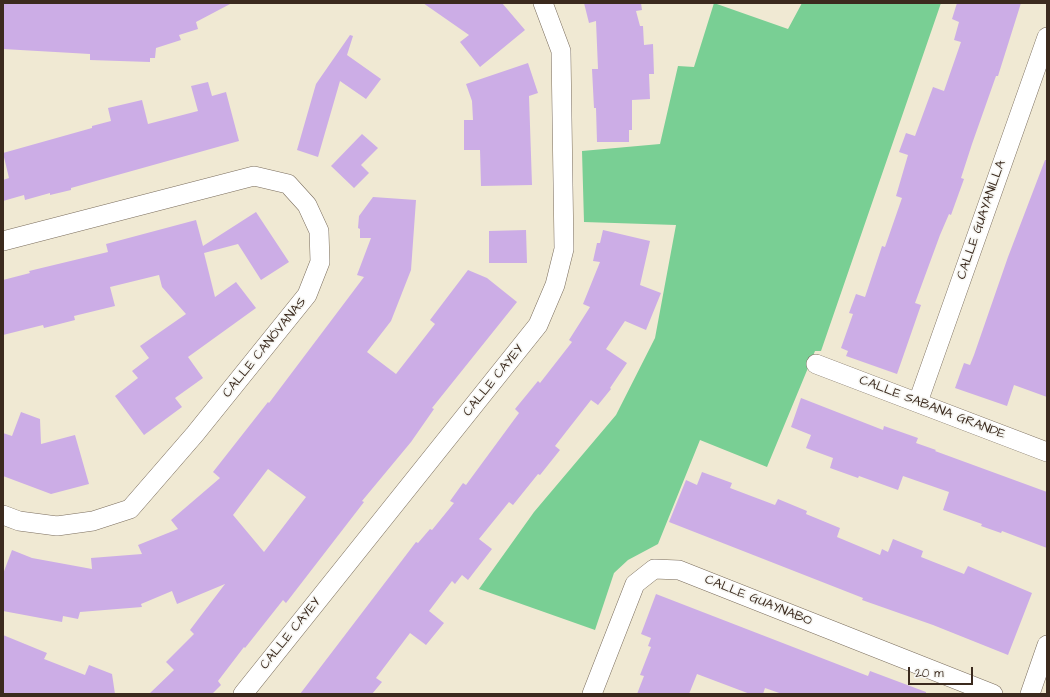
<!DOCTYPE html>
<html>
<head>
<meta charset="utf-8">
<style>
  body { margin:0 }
  #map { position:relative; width:1050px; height:697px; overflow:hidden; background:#f0e9d3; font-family:"Architects Daughter",sans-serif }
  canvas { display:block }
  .frame { position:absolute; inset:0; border:4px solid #3b2a1e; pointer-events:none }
  .scale { position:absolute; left:908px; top:667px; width:65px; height:18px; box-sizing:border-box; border:2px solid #3b2a1e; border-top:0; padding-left:5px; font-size:12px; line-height:14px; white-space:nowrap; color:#3b2a1e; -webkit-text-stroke:3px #f6f6f2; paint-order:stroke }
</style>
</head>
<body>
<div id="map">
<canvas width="1050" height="697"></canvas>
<div class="frame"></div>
<div class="scale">20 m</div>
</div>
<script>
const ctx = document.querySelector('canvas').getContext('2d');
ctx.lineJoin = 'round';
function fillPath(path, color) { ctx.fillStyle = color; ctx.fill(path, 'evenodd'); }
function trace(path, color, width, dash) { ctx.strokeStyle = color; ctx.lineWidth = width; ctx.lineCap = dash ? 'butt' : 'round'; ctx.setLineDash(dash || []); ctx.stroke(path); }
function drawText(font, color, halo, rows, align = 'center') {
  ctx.font = font + ' "Architects Daughter",sans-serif'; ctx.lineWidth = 3; ctx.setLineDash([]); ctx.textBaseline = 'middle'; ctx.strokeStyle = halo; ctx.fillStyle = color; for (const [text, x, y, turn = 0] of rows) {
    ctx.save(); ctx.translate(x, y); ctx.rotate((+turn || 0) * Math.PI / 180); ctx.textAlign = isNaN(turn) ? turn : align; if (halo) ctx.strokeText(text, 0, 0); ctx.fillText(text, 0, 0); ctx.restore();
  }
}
const green = new Path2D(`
  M714 3 788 29 802 3H941L821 351H815L767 467 700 440 658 544 628 560 614 573 595 630 479 589 534 512 616 415 655 338 676 225 584 222 582 151 660 144 678 66 694 67Z`);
const building = new Path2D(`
  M3 3H232L196 22 198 29 179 35 181 40 156 48 155 58H150V62L90 60V54L3 49Z
  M423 3H502L525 30 480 67 460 42 469 35Z
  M584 3H641L642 10 636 11 640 26H643L644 45 653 44 654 74H649L650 99 632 100V130H629V142H597L596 108H594L592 69H598L596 21 589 23Z
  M957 3H1021L998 76H996L972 144 961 178 964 179 951 215 949 214 940 235 915 303 921 305 897 374 846 356 848 351 841 348 853 314 849 313 856 294 865 297 882 246 885 247 902 198 896 196 908 155 899 152 906 133 915 136 933 87 944 91 961 42 954 40 959 22 952 19Z
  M350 35 353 36 347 55 381 79 366 99 340 81 318 157 297 150 316 84Z
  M528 63 538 93 529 96 532 185 481 186 480 150H464V120H473L472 101 466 84Z
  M208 82 212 96 226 92 239 141 71 188V190L50 195V193L25 200 24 195 3 201V180L9 178 3 153 92 128V126L111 121 108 108 142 100 148 124 198 111 191 86Z
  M362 134 378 148 361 165 369 173 354 188 331 166Z
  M1045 160H1047V397L1014 385 1007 406 955 388 964 363 970 365 974 355 1008 257Z
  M373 197 416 200 411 270 391 321 367 352 396 374 435 324 430 320 468 270 487 278 517 302 432 408 434 409 411 442 362 501 364 502 286 603 283 600 245 648 244 647 218 681 221 685 212 694H149L174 670 166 662 194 634 190 630 225 584 177 604 172 591 141 604 142 607 80 612 78 619 63 616 62 622 3 611V574L12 550 32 558 92 569 91 558 142 554 138 545 178 529 171 520 220 478 213 472 268 402 269 403 364 277 357 275 371 238H360V229L358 228 359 216ZM268 469 306 497 264 552 233 515Z
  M256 212 289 262 261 280 238 244 204 253 215 297 236 282 256 308 188 357 203 378 175 398 182 407 144 435 115 396 138 378 132 371 149 358 140 346 186 314 162 287 159 275 110 287 115 306 74 316 75 320 44 328 43 325 3 335V280L30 273 29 271 108 252 106 244 196 220 203 246Z
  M526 230 527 263H489V231Z
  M603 230 650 241 640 285 661 293 646 330 625 321 606 349 627 363 610 388 611 389 598 405 591 400 555 446 560 450 540 475 538 474 513 505 509 502 479 539 492 549 468 580 462 575 455 584 452 581 429 611 444 623 426 645 410 633 376 678 382 682 372 694H300L416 542 418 543 430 529 432 530 454 503 450 501 463 483 466 485 519 413 515 409 538 381 540 383 572 342 569 340 590 307 583 304 600 262 593 261 597 243H600Z
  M801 398 883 430 884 426 918 438 916 443 936 450 935 451 1047 492V548L1002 531 1001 533 981 526 982 524 943 510 949 492 903 476 898 490 859 476 858 478 830 468 833 458 806 448 811 435 791 427Z
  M21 412 40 419 41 444 75 435 89 484 51 494 3 476V433L12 436Z
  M702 472 732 483 730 488 775 505 778 499 807 511 806 514 840 528 837 537 880 555 882 549 888 552 893 539 923 551 921 557 964 574 968 566 1032 593 1008 655 933 625 862 600 863 598 669 522 686 480 697 485Z
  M656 594 868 676 870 671 926 692V694H782L765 688 763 694H750L697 674 689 694H637L644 676 640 675 651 647 648 646 651 638 641 634Z
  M3 635 47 653 44 659 85 675 89 665 112 674 115 694H3Z`);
const minor = new Path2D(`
  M3 241 254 176 288 184 307 205 319 231 320 262 307 295 195 434 130 509 93 521 57 526 19 521 3 515
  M816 364 1047 452
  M918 402 1047 37
  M243 694 538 325 555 285 564 249 561 51 543 3
  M592 694 635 584 654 569 679 570 993 694
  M1030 694 1047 645`);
const streetNames = [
  ["CALLE GUAYANILLA",982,220,-71],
  ["CALLE CANÓVANAS",265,348,-51],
  ["CALLE CAYEY",494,381,-51],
  ["CALLE SABANA GRANDE",932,408,21],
  ["CALLE GUAYNABO",758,601,22],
  ["CALLE CAYEY",291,634,-51]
];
fillPath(green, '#79cf94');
fillPath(building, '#ccade6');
trace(minor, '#7a6d5d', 20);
trace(minor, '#fff', 19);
drawText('13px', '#3b2a1e', '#f6f6f2', streetNames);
</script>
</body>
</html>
